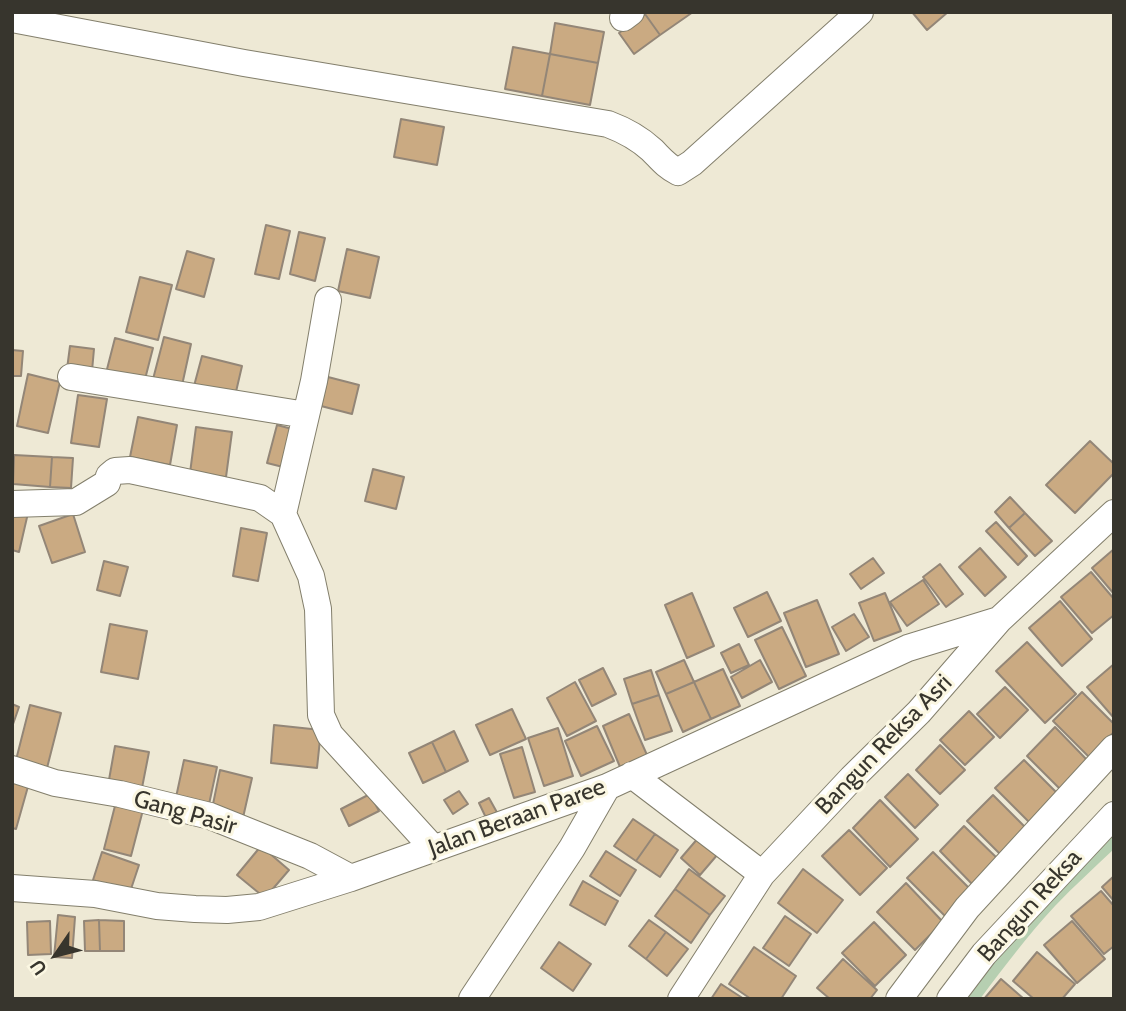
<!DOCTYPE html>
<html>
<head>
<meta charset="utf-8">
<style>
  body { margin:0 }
  #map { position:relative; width:1126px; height:1011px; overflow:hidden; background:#eee9d5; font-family:Cabin,sans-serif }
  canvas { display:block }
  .frame { position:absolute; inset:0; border:14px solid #37352d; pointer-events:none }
  .north { position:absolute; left:21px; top:920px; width:70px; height:70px; -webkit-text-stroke:5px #fbf7e2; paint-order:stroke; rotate:235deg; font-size:19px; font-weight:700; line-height:28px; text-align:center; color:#37352d }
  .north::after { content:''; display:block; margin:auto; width:24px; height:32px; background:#37352d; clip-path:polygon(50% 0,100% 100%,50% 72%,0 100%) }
</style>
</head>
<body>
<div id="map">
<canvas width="1126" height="1011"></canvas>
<div class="frame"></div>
<div class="north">U</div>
</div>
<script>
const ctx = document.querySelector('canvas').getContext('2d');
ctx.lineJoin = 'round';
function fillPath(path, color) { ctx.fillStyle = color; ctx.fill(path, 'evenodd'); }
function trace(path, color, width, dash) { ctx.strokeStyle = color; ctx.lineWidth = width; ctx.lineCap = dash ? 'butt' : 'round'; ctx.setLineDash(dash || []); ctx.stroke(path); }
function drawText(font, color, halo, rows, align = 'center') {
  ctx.font = font + ' Cabin,sans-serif'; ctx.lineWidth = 6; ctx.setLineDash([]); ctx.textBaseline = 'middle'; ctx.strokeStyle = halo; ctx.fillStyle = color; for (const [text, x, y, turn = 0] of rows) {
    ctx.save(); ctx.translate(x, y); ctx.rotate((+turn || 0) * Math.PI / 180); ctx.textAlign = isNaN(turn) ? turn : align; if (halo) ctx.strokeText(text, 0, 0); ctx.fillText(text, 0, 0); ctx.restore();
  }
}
const green = new Path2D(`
  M1114 805V849C1094 868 1074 886 1055 906 1028 935 1004 967 980 999H940Z`);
const building = new Path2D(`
  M647 12H693L660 35 645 14Z
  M912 12H948L927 30Z
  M645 14 660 35 634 54 619 33Z
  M555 23 604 32 598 63 550 54Z
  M513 47 550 54 542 96 505 89Z
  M550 54 598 63 590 105 542 96Z
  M401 119 444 127 437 165 394 157Z
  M266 225 290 231 279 279 255 274Z
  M299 232 325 238 315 281 290 274Z
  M347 249 379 257 370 298 338 291Z
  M187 251 214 259 204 297 176 289Z
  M140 277 172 285 158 340 126 332Z
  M164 337 191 344 181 390 152 383Z
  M115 338 153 348 143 387 105 377Z
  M70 346 94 349 92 371 67 369Z
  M12 350 23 351 21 376H12Z
  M202 356 242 366 235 396 194 386Z
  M28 374 60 382 48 433 17 426Z
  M328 377 359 385 352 414 321 406Z
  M78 395 107 399 99 447 71 443Z
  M138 417 177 425 170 465 130 457Z
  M277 425 296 430 287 468 267 463Z
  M196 427 232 432 226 477 190 473Z
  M1090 441 1114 464V473L1075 513 1046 485Z
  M14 455 52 457 50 487 13 484Z
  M52 457 73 458 71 488 50 487Z
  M373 469 404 477 396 509 365 501Z
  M1010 497 1025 513 1009 528 995 512Z
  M12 510 28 513 19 552 12 550Z
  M1025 513 1052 541 1035 556 1009 528Z
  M73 514 85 552 52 563 39 526Z
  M996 522 1027 556 1018 565 986 531Z
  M241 528 267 533 258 581 233 576Z
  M980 548 1006 577 985 596 959 567Z
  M1114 549V594L1092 568Z
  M873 558 884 573 861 589 850 574Z
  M104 561 128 567 120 596 97 590Z
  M940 564 963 594 946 607 923 577Z
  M1091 572 1114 599V615L1092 633 1061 597Z
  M923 580 939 604 907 626 890 602Z
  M767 592 781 621 748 637 734 608Z
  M692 593 714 646 687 658 665 605Z
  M885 593 901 631 874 641 859 603Z
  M817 600 839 654 806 667 784 613Z
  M1060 601 1092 639 1062 666 1029 628Z
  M854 614 869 637 846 651 832 627Z
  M110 624 147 631 138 679 101 672Z
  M782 627 806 676 779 689 755 640Z
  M1027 642 1076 694 1045 723 996 671Z
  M739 644 749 665 731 673 721 653Z
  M684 660 694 682 666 694 656 672Z
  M760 660 772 682 742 698 731 677Z
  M1114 664V718L1087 687Z
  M603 668 616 694 592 706 579 680Z
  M723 669 740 706 711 719 694 682Z
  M651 670 659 695 632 704 624 679Z
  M575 682 596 721 567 736 547 698Z
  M694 682 711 719 683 732 666 694Z
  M1005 687 1028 710 1000 738 977 714Z
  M1082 692 1114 724V732L1089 757 1053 721Z
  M659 695 672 731 645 740 632 704Z
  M12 704 19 707 12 727Z
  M30 705 61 713 47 768 16 760Z
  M512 709 526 739 490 755 476 725Z
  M969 711 994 737 965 765 940 740Z
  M629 714 647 755 620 767 603 726Z
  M274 725 321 730 317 768 271 763Z
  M597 726 614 761 581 776 565 741Z
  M1055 727 1088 761 1060 789 1027 756Z
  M558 728 573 776 544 786 528 738Z
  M454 731 468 761 446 772 432 742Z
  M432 742 446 772 423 783 409 753Z
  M940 745 965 770 940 794 916 770Z
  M115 746 149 752 140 798 107 791Z
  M522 747 535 792 514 798 500 754Z
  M184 760 217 767 208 809 175 802Z
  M1024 760 1058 794 1030 823 995 788Z
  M220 770 252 778 242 822 211 814Z
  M908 774 938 805 915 828 885 797Z
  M12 778 29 783 16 829 12 828Z
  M459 791 468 804 453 814 444 800Z
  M370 794 379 811 349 826 341 809Z
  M993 795 1026 828 1000 854 967 821Z
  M117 798 144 806 131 856 104 849Z
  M489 798 499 816 488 822 479 803Z
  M880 800 918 839 890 867 853 828Z
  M633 819 655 834 636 861 614 846Z
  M964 826 998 859 972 884 940 851Z
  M849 830 887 868 860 895 822 856Z
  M655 834 678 850 660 877 636 861Z
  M699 837 718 854 700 875 681 858Z
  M261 846 289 870 265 898 237 875Z
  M606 851 636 870 620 896 590 876Z
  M102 852 139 865 130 892 93 880Z
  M933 852 971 890 945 916 907 878Z
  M689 869 725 896 710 915 675 889Z
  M803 869 843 900 817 933 778 903Z
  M1114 876V901L1102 887Z
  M583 881 618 901 605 925 570 905Z
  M906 883 943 922 915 950 877 912Z
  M675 889 710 915 691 943 655 916Z
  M1101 891 1114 906V946L1104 954 1071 916Z
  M58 915 75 917 72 958 54 957Z
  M785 916 811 934 789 966 763 948Z
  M99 920 124 921V951H100Z
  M99 920 100 951H85L84 921Z
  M649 920 666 932 646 959 629 946Z
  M50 921 51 954 28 955 27 922Z
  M1072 921 1105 959 1077 983 1044 945Z
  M874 922 906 955 875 986 842 953Z
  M666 932 688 949 667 976 646 959Z
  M559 942 591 964 573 991 541 968Z
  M754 947 796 976 781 999H751L729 984Z
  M1037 952 1075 984 1062 999H1034L1013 981Z
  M843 959 877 990 870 999H830L817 988Z
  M1001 979 1024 999H984Z
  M721 984 744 999H711Z`);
const minor = new Path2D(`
  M623 18 631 12
  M12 19 244 63 608 124C624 130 639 138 652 150 661 159 666 166 678 172L692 163 860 12
  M71 377 306 415
  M12 504 76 502 107 483 109 476 115 471 130 470 260 498 283 514 311 576 318 609 321 715 330 735 433 848
  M283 514 314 381 328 300
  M12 769 55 783 120 794 210 816 310 856 351 878
  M632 775 762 874
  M12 888 95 894 157 906 195 909 227 910 259 907 351 878 607 787 908 648 999 620
  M472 999 572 848 607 787
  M681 999 762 874 852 778 919 712 999 620 1114 513
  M899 999 967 908 1114 748
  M950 999 984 954 1114 815`);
const streetNames = [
  ["Bangun Reksa Asri",884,745,-46],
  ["Gang Pasir",185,813,16],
  ["Jalan Beraan Paree",517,818,-20],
  ["Bangun Reksa",1030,906,-48]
];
fillPath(green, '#b6cfb1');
fillPath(building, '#caaa82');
trace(building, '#938677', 2);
trace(minor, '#837f6c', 28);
trace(minor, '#fff', 26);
drawText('24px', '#37352d', '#fbf7e2', streetNames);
</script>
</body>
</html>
